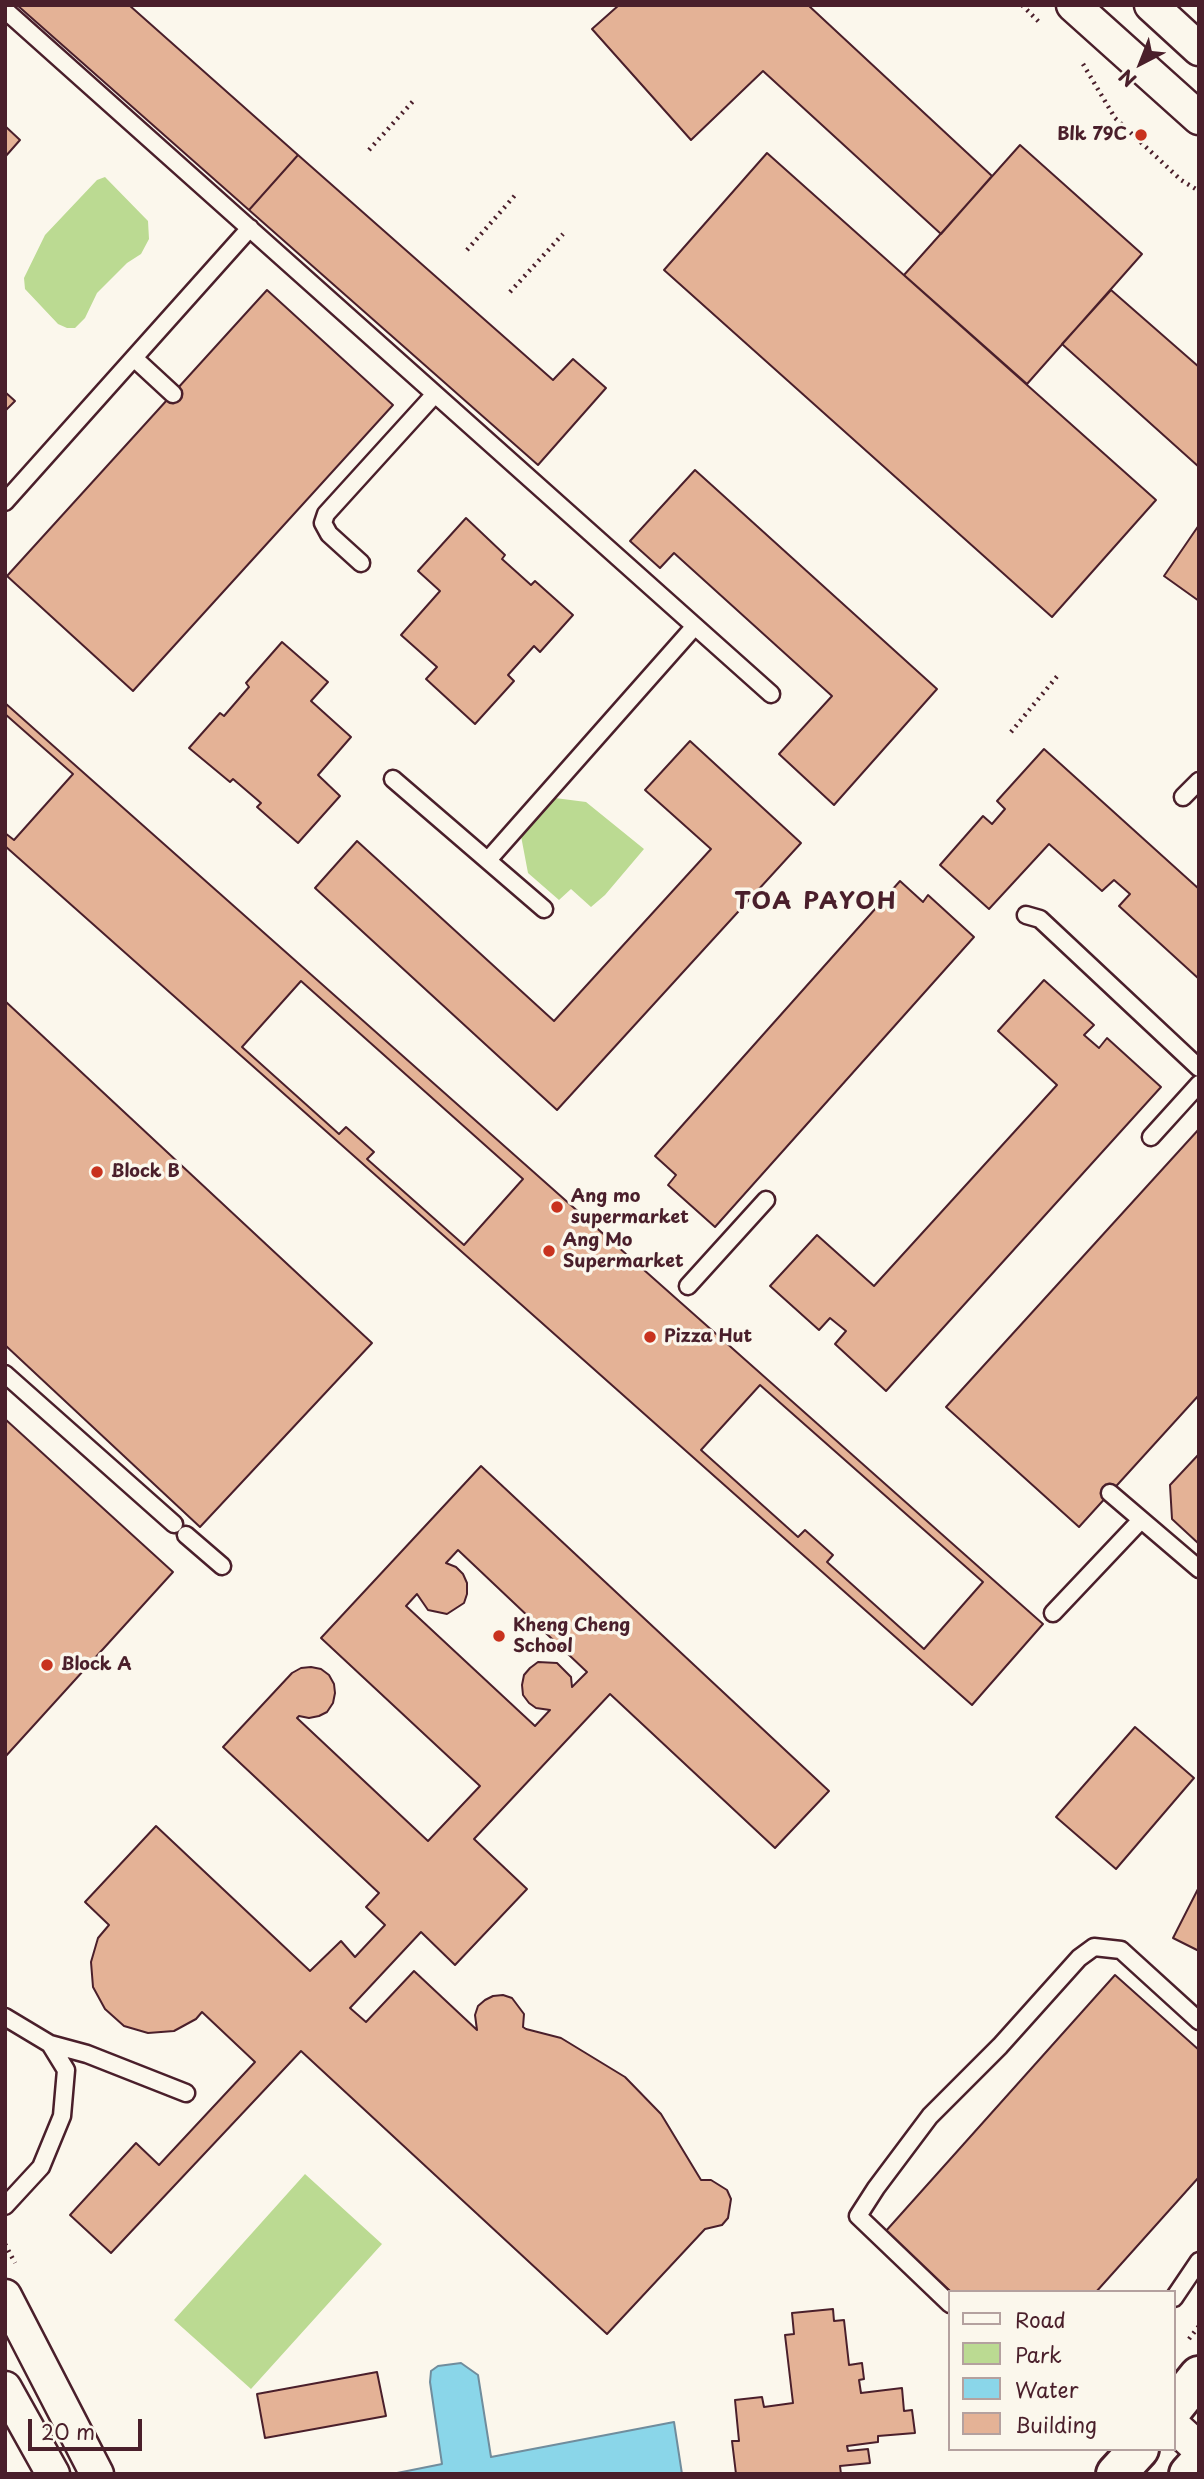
<!DOCTYPE html>
<html>
<head>
<meta charset="utf-8">
<style>
  body { margin:0 }
  #map { position:relative; width:1204px; height:2479px; overflow:hidden; background:#fbf7ec; font-family:"Playpen Sans",sans-serif }
  canvas { display:block }
  .frame { position:absolute; inset:0; border:7px solid #4a1f2b; pointer-events:none }
  .legend { position:absolute; left:948px; top:2290px; width:228px; height:161px; box-sizing:border-box; background:#fbf7ec; border:2px solid #b4a19f; margin:0; padding:9px 12px; list-style:none; font-size:21px; color:#4a1f2b }
  .legend li { display:flex; align-items:center; gap:14px; height:35px }
  .legend b { width:35px; border:2px solid #b4a19f }
  .north { position:absolute; left:1106px; top:28px; width:70px; height:70px; -webkit-text-stroke:5px #fbf7ec; paint-order:stroke; rotate:222deg; font-size:19px; font-weight:700; line-height:28px; text-align:center; color:#4a1f2b }
  .north::after { content:''; display:block; margin:auto; width:24px; height:32px; background:#4a1f2b; clip-path:polygon(50% 0,100% 100%,50% 72%,0 100%) }
  .scale { position:absolute; left:28px; top:2419px; width:114px; height:32px; box-sizing:border-box; border:4px solid #4a1f2b; border-top:0; padding-left:9px; font-size:21px; line-height:24px; white-space:nowrap; color:#4a1f2b; -webkit-text-stroke:5px #fbf7ec; paint-order:stroke }
</style>
</head>
<body>
<div id="map">
<canvas width="1204" height="2479"></canvas>
<div class="frame"></div>
<ul class="legend">
<li><b style="height:9px;background:#fbf7ec"></b>Road</li>
<li><b style="height:19px;background:#bbda92"></b>Park</li>
<li><b style="height:19px;background:#8ad6e9"></b>Water</li>
<li><b style="height:19px;background:#e4b296"></b>Building</li>
</ul>
<div class="north">N</div>
<div class="scale">20 m</div>
</div>
<script>
const ctx = document.querySelector('canvas').getContext('2d');
ctx.lineJoin = 'round';
function fillPath(path, color) { ctx.fillStyle = color; ctx.fill(path, 'evenodd'); }
function trace(path, color, width, dash) { ctx.strokeStyle = color; ctx.lineWidth = width; ctx.lineCap = dash ? 'butt' : 'round'; ctx.setLineDash(dash || []); ctx.stroke(path); }
function drawText(font, color, halo, rows, align = 'center') {
  ctx.font = font + ' "Playpen Sans",sans-serif'; ctx.lineWidth = 7; ctx.setLineDash([]); ctx.textBaseline = 'middle'; ctx.strokeStyle = halo; ctx.fillStyle = color; for (const [text, x, y, turn = 0] of rows) {
    ctx.save(); ctx.translate(x, y); ctx.rotate((+turn || 0) * Math.PI / 180); ctx.textAlign = isNaN(turn) ? turn : align; if (halo) ctx.strokeText(text, 0, 0); ctx.fillText(text, 0, 0); ctx.restore();
  }
}
const green = new Path2D(`
  M105 177 148 221 149 239 141 254 127 263 97 293 85 318 75 328H67L58 324 25 289 24 278 45 235 97 180Z
  M555 798 586 802 644 849 605 895 591 907 571 889 559 900 528 873 521 836Z
  M305 2174 382 2244 251 2389 174 2320Z`);
const water = new Path2D(`
  M461 2363 478 2375 491 2457 674 2422 682 2474H392L442 2464 430 2382 431 2371 438 2366Z`);
const building = new Path2D(`
  M17 5H129L298 155 249 210Z
  M619 5H808L992 176 941 234 763 71 691 140 592 29Z
  M5 126 20 140 5 157Z
  M1020 145 1142 254 1027 384 904 275Z
  M767 153 1156 500 1052 617 664 270Z
  M298 155 553 380 573 359 606 388 538 465 249 210Z
  M267 290 393 405 133 691 7 576Z
  M1111 290 1199 367V467L1062 344Z
  M5 392 15 401 5 411Z
  M695 470 937 689 834 805 779 754 832 696 674 553 660 568 630 541Z
  M466 518 505 555 502 559 531 585 535 581 573 615 540 652 534 646 508 675 514 681 475 724 426 679 437 667 401 635 440 591 418 571Z
  M1199 525V601L1164 576Z
  M282 642 328 682 311 701 351 737 318 775 340 796 298 843 257 807 261 803 233 779 230 782 189 748 220 713 224 716 249 687 246 683Z
  M5 703 1043 1624 972 1705 5 846Z
  M5 714 73 774 14 840 5 833Z
  M690 741 801 843 557 1110 315 888 357 841 554 1021 711 849 645 790Z
  M1044 749 1199 889V979L1119 906 1130 894 1114 880 1102 891 1049 844 989 909 940 865 983 816 992 824 1005 809 997 801Z
  M900 881 923 902 928 895 974 937 715 1227 668 1185 676 1175 655 1156Z
  M1044 980 1094 1025 1084 1035 1099 1048 1107 1038 1161 1087 886 1391 835 1344 846 1331 830 1318 819 1330 770 1286 817 1235 874 1286 1057 1085 998 1031Z
  M301 981 523 1179 464 1245 367 1159 374 1152 346 1127 339 1134 242 1047Z
  M5 1001 372 1343 200 1527 5 1345Z
  M1199 1129V1395L1079 1527 946 1407Z
  M760 1385 983 1582 924 1649 827 1562 833 1555 805 1530 798 1537 701 1450Z
  M5 1419 173 1572 5 1757Z
  M1199 1454V1544L1172 1519 1170 1485Z
  M481 1466 829 1791 775 1848 610 1694 474 1839 527 1889 455 1965 421 1932 350 2008 366 2022 414 1971 477 2030 475 2015 478 2006 485 2000 493 1996 503 1995 512 1998 524 2014 523 2027 526 2029 561 2038 625 2077 661 2114 701 2180H711L727 2190 731 2199 728 2218 722 2225 705 2229 607 2334 301 2051 111 2253 70 2215 136 2143 159 2165 255 2062 202 2012 196 2019 174 2031 148 2033 124 2026 105 2009 93 1987 91 1962 98 1938 109 1925 85 1902 156 1826 310 1971 341 1941 355 1957 385 1925 366 1907 379 1893 223 1747 292 1673 301 1668 311 1667 321 1669 329 1675 334 1684 335 1693 333 1703 327 1712 319 1716 309 1718 299 1716 297 1718 428 1841 480 1786 321 1638ZM458 1550 587 1672 572 1687 571 1677 557 1663 538 1662 530 1668 524 1675 522 1685 523 1695 529 1703 536 1708 550 1710 535 1726 406 1606 417 1594 428 1610 447 1614 464 1603 467 1594V1583L463 1574 456 1567 446 1563Z
  M1135 1727 1194 1778 1116 1869 1056 1817Z
  M1199 1887V1951L1173 1938Z
  M1115 1975 1199 2050V2177L1096 2292H951L885 2232Z
  M833 2309 834 2321 844 2320 849 2365 862 2363 864 2379 859 2380 861 2393 902 2388 904 2411 912 2410 915 2433 878 2436V2442L847 2446 848 2451 868 2449 870 2463 840 2466 841 2474H736L732 2441H739L735 2400 762 2397 764 2407 793 2403 785 2335 794 2334 792 2313Z
  M377 2372 386 2416 265 2438 257 2394Z`);
const path = new Path2D(`
  M1022 5 1041 24
  M1083 64 1115 118 1181 180 1199 191
  M369 150 415 99
  M467 250 517 193
  M510 292 563 234
  M1011 732 1059 674
  M5 2244 15 2263
  M1189 2339 1199 2326`);
const lane = new Path2D(`
  M5 10 771 694
  M134 358 173 394
  M5 502 250 228
  M361 563 329 534 323 523 326 514 435 394
  M393 779 544 909
  M1183 797 1199 781
  M488 860 695 626
  M1026 915 1040 919 1199 1068
  M1151 1137 1199 1084
  M688 1286 766 1200
  M5 1374 174 1524
  M1110 1493 1199 1569
  M186 1535 222 1566
  M1053 1613 1141 1520
  M5 2017 50 2044 66 2070 62 2116 41 2167 5 2206
  M50 2044 87 2054 186 2093
  M1174 2298 1199 2261
  M950 2304 858 2216 876 2188 930 2116 1000 2046 1079 1958 1094 1947 1121 1950 1199 2021`);
const street = new Path2D(`
  M1073 5 1199 118
  M1151 5 1199 49
  M5 2296 97 2474
  M5 2388 53 2474
  M1174 2426 1199 2449`);
const secondary = new Path2D(`
  M1174 2407 1199 2376
  M1116 2474 1139 2449
  M1189 2474 1199 2463`);
const markers = [
  [1141,135,7,"#c8321e"],
  [97,1172,7,"#c8321e"],
  [557,1207,7,"#c8321e"],
  [549,1251,7,"#c8321e"],
  [650,1337,7,"#c8321e"],
  [499,1636,7,"#c8321e"],
  [47,1665,7,"#c8321e"]
];
const poiNames = [
  ["Blk 79C",1127,135,"right"],
  ["Block B",111,1172],
  ["Ang mo",571,1197],
  ["supermarket",571,1218],
  ["Ang Mo",563,1241],
  ["Supermarket",563,1262],
  ["Pizza Hut",664,1337],
  ["Kheng Cheng",513,1626],
  ["School",513,1647],
  ["Block A",61,1665]
];
const districtNames = [
  ["TOA PAYOH",816,902]
];
fillPath(green, '#bbda92');
fillPath(water, '#8ad6e9');
trace(water, '#708d9d', 2);
fillPath(building, '#e4b296');
trace(building, '#4a1f2b', 2);
trace(lane, '#4a1f2b', 21);
trace(street, '#4a1f2b', 37);
trace(secondary, '#4a1f2b', 44);
trace(path, '#4a1f2b', 4.5, [2, 5]);
trace(lane, '#fbf7ec', 16);
trace(street, '#fbf7ec', 32);
trace(secondary, '#fbf7ec', 38);
for (const [x, y, r, color] of markers) { const dot = new Path2D(); dot.arc(x, y, r, 0, 2 * Math.PI); ctx.fillStyle = color; ctx.fill(dot); trace(dot, '#fbf7ec', 2.5); }
drawText('bold 18px', '#4a1f2b', '#fbf7ec', poiNames, 'left');
ctx.letterSpacing = '2px';
drawText('bold 24px', '#4a1f2b', '#fbf7ec', districtNames);
ctx.letterSpacing = '0px';
</script>
</body>
</html>
